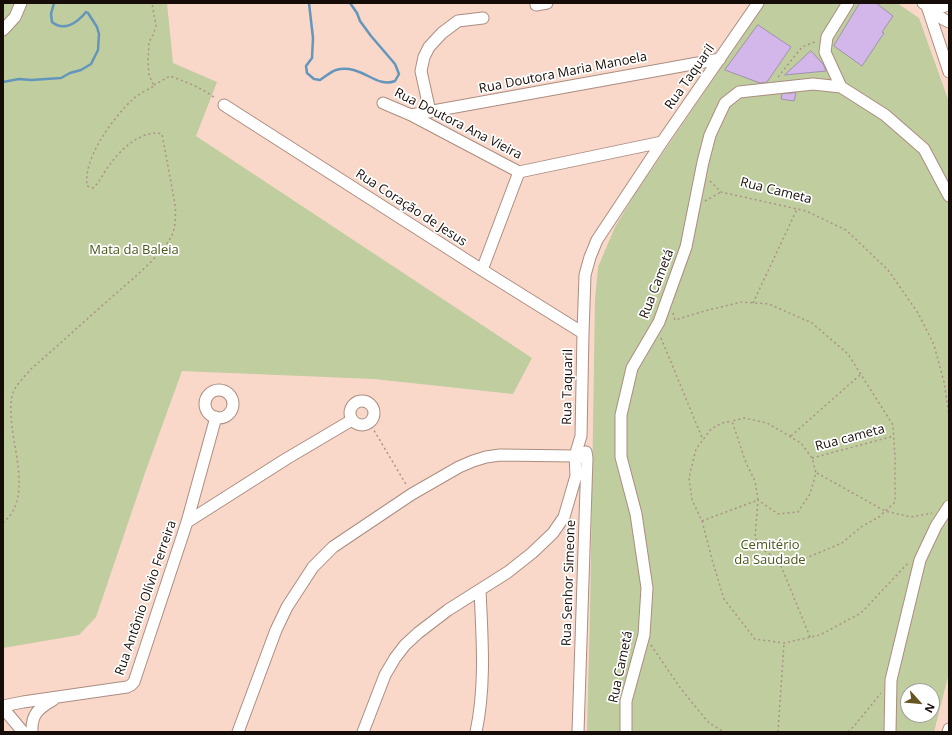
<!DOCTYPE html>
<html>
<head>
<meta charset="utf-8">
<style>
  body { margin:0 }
  #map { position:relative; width:952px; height:735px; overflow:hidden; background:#f9d8ca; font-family:"Open Sans",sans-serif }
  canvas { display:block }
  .frame { position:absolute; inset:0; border:4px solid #170d08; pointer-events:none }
  .north { position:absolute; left:900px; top:683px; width:40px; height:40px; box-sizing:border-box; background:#fff; border:1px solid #a29e9c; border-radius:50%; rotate:117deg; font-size:11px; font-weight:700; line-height:16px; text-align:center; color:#170d08 }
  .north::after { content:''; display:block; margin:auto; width:14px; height:18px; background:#665523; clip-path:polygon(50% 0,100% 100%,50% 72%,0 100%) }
</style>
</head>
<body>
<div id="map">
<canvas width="952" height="735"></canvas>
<div class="frame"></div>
<div class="north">N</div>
</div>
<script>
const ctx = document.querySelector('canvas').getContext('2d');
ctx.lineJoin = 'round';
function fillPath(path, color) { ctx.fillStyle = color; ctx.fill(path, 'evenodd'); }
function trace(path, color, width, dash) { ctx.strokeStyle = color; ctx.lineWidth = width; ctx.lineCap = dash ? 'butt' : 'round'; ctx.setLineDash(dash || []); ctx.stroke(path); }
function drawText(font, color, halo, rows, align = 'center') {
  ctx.font = font + ' "Open Sans",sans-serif'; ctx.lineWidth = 3.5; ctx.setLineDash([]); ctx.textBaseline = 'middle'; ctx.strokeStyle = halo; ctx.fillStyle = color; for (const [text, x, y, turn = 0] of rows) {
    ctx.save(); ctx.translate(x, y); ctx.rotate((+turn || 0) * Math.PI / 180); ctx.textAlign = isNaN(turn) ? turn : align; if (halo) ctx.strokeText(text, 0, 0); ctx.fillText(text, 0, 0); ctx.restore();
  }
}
const green = new Path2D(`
  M3 3H167L173 63 217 82 196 136 532 358 513 394 374 379 182 371 145 473 96 617 79 635 3 648Z
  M765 3H897L919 18 949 102V673L934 732H587L590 616 595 300 598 267 615 227 635 194ZM908 691H932V715H908Z`);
const stream = new Path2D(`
  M309 3 313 38 312 58 306 66 307 73 314 79 320 80C325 77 330 72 336 70 361 63 376 89 395 81L399 74 395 64 371 36 360 21 357 13 350 3
  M3 82 19 79 31 80 61 78 70 73 81 70 91 64 98 50 99 34 97 27 88 13 86 12C77 23 64 32 52 22L51 14 54 3`);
const building = new Path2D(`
  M860 3H876L893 16 882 32 884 33 862 66 834 46Z
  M758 25 791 47 767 82 760 83 725 70Z
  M811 51 823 64 826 71 785 75Z
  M796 93 794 101 781 99 782 94Z`);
const path = new Path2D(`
  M778 77 802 47 817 41
  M154 85 170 76C186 82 203 88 216 99
  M710 181 721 192 806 211 846 230 888 270 918 313 934 345 944 382 949 415
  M705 201 721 192
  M753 303 797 209
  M673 313 675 320 708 310 742 302 769 304 812 323 848 354 893 425 895 457V502L879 517 861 527 842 543 792 564 779 561 765 551 755 538 758 500 778 514 798 512 810 494 816 473 812 458 801 443 767 423 744 418 732 421 746 463 755 481 758 500 702 521 692 500 689 478 696 449 711 429 722 423 732 421
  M661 338 703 440
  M369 422 407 486
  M791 436 861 374
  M812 458 894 436
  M817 473 885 511 911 517 932 513
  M702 521 713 563 724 599 755 639 784 643 820 635 861 613 909 562
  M3 523C6 520 9 517 11 514 32 483 5 432 12 396 13 388 25 376 31 369 61 343 90 316 120 290 135 277 162 254 171 237 176 227 176 215 175 204L162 134C143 129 122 148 111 163 104 171 101 181 93 188L87 186C83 158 113 118 133 99 139 94 147 90 154 86L149 75 148 63 149 42 153 35 156 26 152 3
  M779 561 810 637
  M651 645 681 689 709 723 724 732
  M778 732 784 643
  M848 732 855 725 881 693`);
const minor = new Path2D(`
  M923 3C930 8 941 8 949 5
  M536 5 547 3
  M927 6 949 72
  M928 7 943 19 949 22
  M3 30 15 17 21 3
  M841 87 825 52 827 37 848 3
  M383 103 411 115 519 172 662 142
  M224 105 482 270 583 333
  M430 112 421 71 424 57 429 47 442 33 458 21 483 18
  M411 115 720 59
  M482 270 519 172
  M205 404a14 14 0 1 1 28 0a14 14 0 1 1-28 0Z
  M350 413a12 12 0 1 1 24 0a12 12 0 1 1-24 0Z
  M187 522 286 459 352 420
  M3 706 23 702 127 687 131 685 134 682 187 522 216 417
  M3 708 23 732
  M32 732C31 714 39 708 53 700
  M238 732 276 630 287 607 313 567 333 547 412 494 459 467 473 461 486 457 500 455 575 456 587 458
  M363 732 385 675 395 658 405 645 418 633 448 610 508 572 532 553 553 533 564 517 576 476 575 456 581 436 583 333 585 275 590 257 597 240 662 142 758 3
  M476 732C486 685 482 637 480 590
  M578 732 587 458 586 452
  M626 732V701L644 635 647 588 636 514 621 457V415L632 368 659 322 686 247 703 162 710 135 725 103 739 92 813 84 841 87 885 115 924 149 949 196
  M890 732 891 680 920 560 936 526 949 506
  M948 732 949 729`);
const streetNames = [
  ["Rua Doutora Maria Manoela",563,73,-11],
  ["Rua Taquaril",690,77,-55],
  ["Rua Doutora Ana Vieira",458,124,27],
  ["Rua Cameta",776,191,14],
  ["Rua Coração de Jesus",411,208,33],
  ["Rua Cametá",657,284,-69],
  ["Rua Taquaril",568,387,-89],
  ["Rua cameta",850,438,-15],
  ["Rua Senhor Simeone",569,583,-88],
  ["Rua Antônio Olívio Ferreira",146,598,-71],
  ["Rua Cametá",621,667,-78]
];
const parkNames = [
  ["Mata da Baleia",134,250],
  ["Cemitério",770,545],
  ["da Saudade",770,560]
];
fillPath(green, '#bfcd9f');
trace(stream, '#6496bb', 2.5);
fillPath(building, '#d3b6ea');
trace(building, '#a092ac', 1);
trace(minor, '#ac8d81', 13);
trace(path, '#ab9287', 1.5, [2, 3]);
trace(minor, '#fff', 11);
drawText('13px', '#170d08', '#fff', streetNames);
drawText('13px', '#49581b', '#fff', parkNames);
</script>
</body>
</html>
